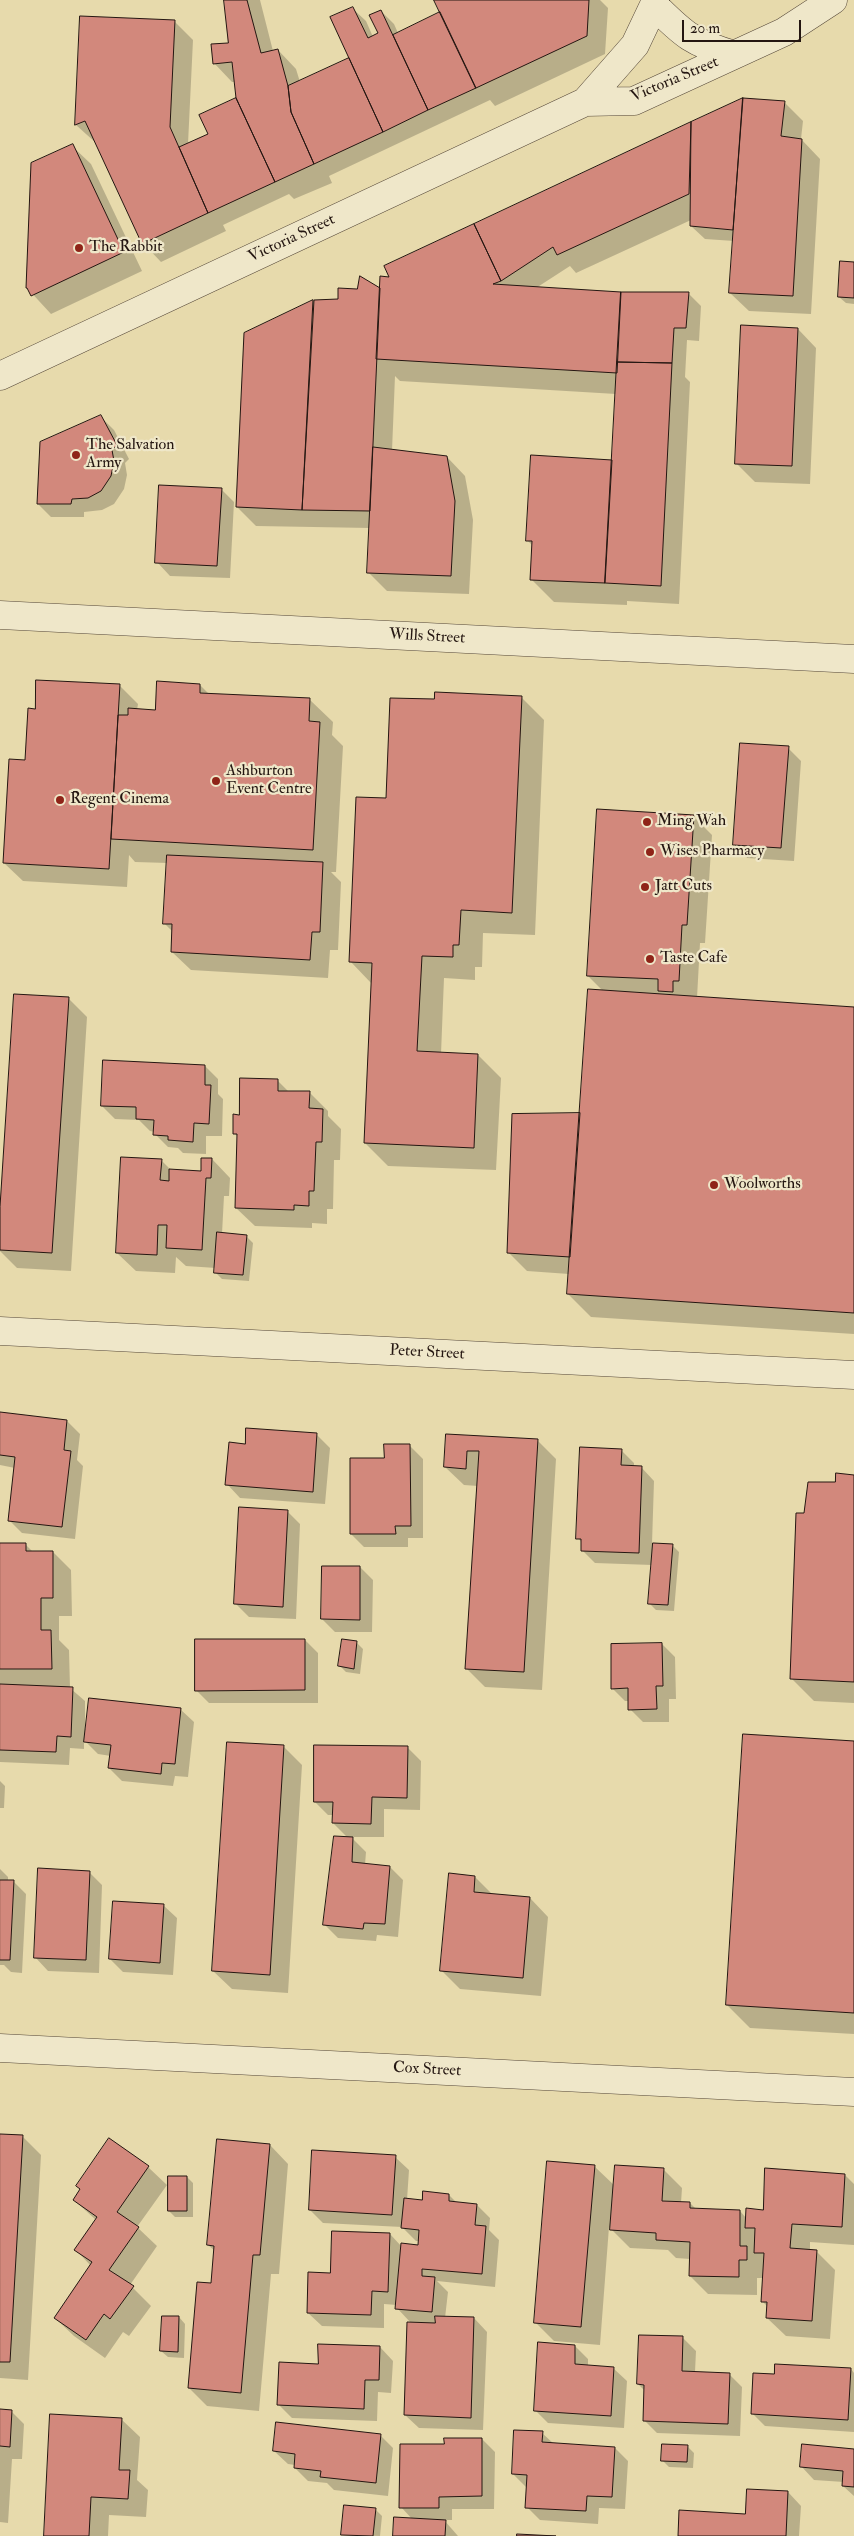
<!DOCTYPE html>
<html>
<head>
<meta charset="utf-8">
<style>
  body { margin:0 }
  #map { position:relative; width:854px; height:2536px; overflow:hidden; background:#e7daac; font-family:"IM FELL Double Pica",serif }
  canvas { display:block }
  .scale { position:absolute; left:682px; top:20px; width:119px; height:22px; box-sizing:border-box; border:2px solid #241611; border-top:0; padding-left:6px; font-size:15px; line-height:18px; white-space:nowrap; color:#241611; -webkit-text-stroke:4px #efe7c9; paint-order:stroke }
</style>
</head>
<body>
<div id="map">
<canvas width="854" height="2536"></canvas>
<div class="scale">20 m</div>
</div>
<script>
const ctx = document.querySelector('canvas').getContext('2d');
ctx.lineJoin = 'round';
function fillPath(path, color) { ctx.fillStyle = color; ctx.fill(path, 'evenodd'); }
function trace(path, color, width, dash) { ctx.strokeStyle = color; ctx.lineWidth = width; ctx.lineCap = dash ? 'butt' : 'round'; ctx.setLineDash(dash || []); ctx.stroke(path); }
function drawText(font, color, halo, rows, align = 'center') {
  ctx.font = font + ' "IM FELL Double Pica",serif'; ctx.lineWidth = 4.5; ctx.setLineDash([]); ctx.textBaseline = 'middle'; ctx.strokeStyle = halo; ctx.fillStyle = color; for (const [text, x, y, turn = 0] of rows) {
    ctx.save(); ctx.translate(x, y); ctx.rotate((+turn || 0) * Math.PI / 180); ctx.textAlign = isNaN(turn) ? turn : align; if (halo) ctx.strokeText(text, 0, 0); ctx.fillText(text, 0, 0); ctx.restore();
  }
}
const shadow = new Path2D(`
  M225 0H260L273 51 278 50 296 69 300 82 351 58 352 8 366 21 373 37 379 34 381 11 394 24 398 33 443 18 435 0H600L608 8 605 54 495 106 490 100 329 176 332 183 294 199 289 194 223 225 226 231 161 262 143 243 96 143 76 125 81 17 175 22 193 40 188 144 210 134 237 99 235 82H232L214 63 229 44Z
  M743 100 784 102 803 121 801 139 820 159 811 314 749 311 730 293 734 241 705 239 691 226V220L576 273 570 266 536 288 621 293H688L701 306 699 341 687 340 685 377 690 382 679 604 627 601V605L554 602 531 579 533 546 527 540 613 462 616 394 400 381 395 376 392 451 447 457 465 476 473 520 469 594 387 591 368 572 370 528 256 526 237 507 245 334 313 301 339 300 379 289 391 279 386 267Z
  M72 146 91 164 142 271 51 314 27 288Z
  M854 263V304L846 303 839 297Z
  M798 329 816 348 810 484 755 482 737 464Z
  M101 417 114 430 129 459 125 463 127 475 124 489 114 504 102 510 84 512V517H51L38 504Z
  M221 489 234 502 230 578 170 576 157 562Z
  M119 685 138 704 137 710 157 711 200 685 210 695 310 700 333 722 332 735 343 746 336 872H331L341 882 338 950H330L328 978 191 970 172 952 173 932 164 923 168 863 135 862 129 855 127 887 23 881 4 863 36 710Z
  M521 697 544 720 535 935 483 933 482 967H475V980L444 978 441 1054 478 1055 501 1078 496 1170 388 1166 365 1143 372 984 350 961 387 799 436 701Z
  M788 748 801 761 794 861 747 858 734 844Z
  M693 816 712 835 705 943H700L697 998 854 1008V1334L591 1317 568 1294 569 1274 527 1271 508 1252 581 1114 604 992 588 976Z
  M68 998 87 1017 71 1271 17 1268 0 1251V1226Z
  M205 1066 218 1079V1094L223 1099 222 1136H206V1154L183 1153 178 1148 168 1147 155 1134V1132L150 1131 139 1120 115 1119 102 1106Z
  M277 1080 289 1092H309L328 1111V1116L341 1129 340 1160H334L333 1209H327V1224L312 1223V1228L255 1226 236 1208 238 1137 234 1133 240 1116Z
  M212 1159 230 1178 229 1196H224L222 1234 246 1236 253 1243 249 1281 222 1279 215 1272 216 1268 186 1266 176 1257 175 1273 136 1271 117 1253 161 1160 171 1170 202 1172Z
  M0 1413 67 1421 80 1434 77 1460 83 1466 75 1539 22 1533 9 1520 15 1468 0 1465Z
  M316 1434 330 1448 325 1504 240 1498 227 1484 246 1445Z
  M447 1435 538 1441 556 1459 542 1690 485 1687 466 1668 478 1486 464 1485 445 1467Z
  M410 1446 423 1459V1538H408V1547H364L351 1534 385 1459Z
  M621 1450 634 1463V1467H641L654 1481 652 1544 672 1545 679 1552 674 1611 656 1610 650 1604 652 1565 595 1563 582 1550V1543L578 1538Z
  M854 1477V1703L814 1701 791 1678 805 1515 836 1484Z
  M287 1511 300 1524 296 1619 249 1617 236 1604Z
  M0 1544H25L33 1552H53L71 1570 72 1616H59V1640L69 1650 70 1688 85 1701V1729L180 1709 194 1722 188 1777 175 1776 173 1786 122 1781 109 1768 111 1756 98 1754 84 1740V1749L70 1748 69 1765 0 1762Z
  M360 1567 373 1580 372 1632H335L322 1619Z
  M305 1640 318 1653V1703H209L196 1690Z
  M356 1642 363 1649 360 1674 346 1672 340 1666Z
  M662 1644 675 1657 676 1699H669V1722H643L630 1709V1701H625L612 1688Z
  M854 1742V2034L750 2028 727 2005Z
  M284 1747 302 1765 288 1993 232 1989 213 1971Z
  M408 1748 421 1761 420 1810 384 1809V1837H347L333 1823 334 1815H328L315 1802Z
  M0 1781 5 1786 4 1808H0Z
  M353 1839 366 1852 365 1865 390 1867 403 1880 398 1937 377 1935 376 1941 338 1938 325 1925 331 1862Z
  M0 1869 8 1877V1881H13L26 1894 22 1973 11 1972 4 1965H0Z
  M89 1872 102 1885 99 1973 48 1971 35 1957Z
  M475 1877 493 1895 530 1898 548 1917 541 1996 460 1989 441 1970Z
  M163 1905 177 1918 173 1975 123 1972 110 1959Z
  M0 2135 22 2136 41 2155 28 2380 0 2378Z
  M270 2145 288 2164 279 2274H271L259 2411 207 2406 189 2388 212 2284 215 2251 208 2245Z
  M395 2157 409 2170 407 2200 423 2201 449 2195 457 2203 477 2205 490 2218 489 2230 499 2240 495 2287 437 2281 448 2292 445 2318H474L487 2332 483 2430 419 2428 405 2415 411 2323 397 2308V2305L384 2304V2328L322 2326 308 2313 331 2274 390 2234 402 2247 419 2246 420 2241H416L402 2227 323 2223 310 2210Z
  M594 2166 615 2186 664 2170 682 2188 681 2203H690L697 2210 740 2211 747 2219 845 2175 854 2184V2245L810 2242V2251H816L835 2270 830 2339 786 2336 767 2318 768 2307 762 2301 764 2278H757V2295L708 2294 690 2276V2259L676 2258 668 2250 630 2248 609 2227 600 2345 554 2341 535 2322Z
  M148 2167 167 2185 137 2227 157 2246 130 2285 151 2306 129 2336 123 2332 105 2358 74 2336 55 2318 91 2266 76 2250 96 2220 74 2200Z
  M187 2177 193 2183V2217H175L169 2211Z
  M179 2317 185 2324 184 2358 168 2357 161 2351Z
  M683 2338 696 2351 695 2372 729 2374 742 2387 740 2436 657 2433 644 2420 645 2391 638 2384Z
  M575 2346 588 2359V2366L613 2368 627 2381 624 2428 548 2423 535 2410Z
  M380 2347 393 2361 391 2393 378 2392 377 2421 292 2418 279 2405 319 2365Z
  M851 2369 854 2373V2432L765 2426 752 2413 775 2375Z
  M0 2411H11L24 2424 22 2459H12L8 2523 0 2522Z
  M121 2419 140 2437 137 2480 148 2490 146 2517 109 2515 108 2536H45Z
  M542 2433 554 2444 615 2448 628 2461 625 2509 599 2508 598 2524 540 2520 527 2507 526 2487 513 2474Z
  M380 2435 393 2448 388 2496 334 2490 327 2483 308 2481 295 2468V2465L288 2464 274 2451Z
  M482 2439 495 2452 494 2509H452V2520H444L458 2536H394L413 2520 401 2507 445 2445Z
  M687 2446 694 2453 693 2468 669 2467 662 2460Z
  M854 2450V2496L843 2486 844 2482 814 2480 801 2466Z
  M788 2492 801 2506 799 2536H679L746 2515Z
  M375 2509 382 2516 380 2536 342 2535Z`);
const building = new Path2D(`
  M224 0H247L261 53 278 49 288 86 291 112 314 164 275 182 236 98 232 62 213 64 211 44 228 43Z
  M434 0H589L587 36 476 88Z
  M353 7 368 38 378 33 369 15 381 10 428 110 383 132 330 17Z
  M440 12 476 88 428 110 393 35Z
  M80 16 175 20 170 127 208 213 142 244 85 121 75 125Z
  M349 58 383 132 314 164 291 112 288 86Z
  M236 98 275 182 208 213 179 147 208 134 199 115Z
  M743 98 785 101 781 136 802 139 793 296 729 293Z
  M743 98 733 230 690 226 691 122Z
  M691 122 689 194 557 255 553 247 501 281 474 224Z
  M73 144 124 252 31 296 27 288H26L31 163Z
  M474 224 501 281 493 284 621 292 617 373 376 359 380 276 389 277 384 266Z
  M840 261 854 262V298L838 297Z
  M360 276 380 288 370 511 302 510 314 300 338 299V288L357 289Z
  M621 292H689L686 328H674L672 363 617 362Z
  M313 300 302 510 236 507 244 333Z
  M741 325 798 328 792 466 735 464Z
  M617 362 672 363 661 586 605 583Z
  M101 415 117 445 112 450 114 461 111 476 101 491 88 498 72 499 71 504H37L40 442Z
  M373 447 447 456 455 501 451 576 367 573Z
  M531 455 612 460 605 583 530 580 532 541H526Z
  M159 485 222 488 217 566 155 563Z
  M36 680 120 684 109 869 3 863 9 759 25 760 28 708 35 709Z
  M157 681 200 684V693L310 698 309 721 320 722 313 850 111 839 118 715H128V708L155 710Z
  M435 692 522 696 512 913 461 910 459 945H453V957L422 956 417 1051 478 1054 474 1148 364 1143 372 963 349 962 356 797 386 798 390 698 434 699Z
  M740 743 789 746 781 848 733 845Z
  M597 809 694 815 687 925H682L679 981H673V992L658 991V979L587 976Z
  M167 855 323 862 320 932H312L310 960 171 952 172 924H163Z
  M588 989 854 1007V1313L567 1294Z
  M14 994 69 997 52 1253 0 1250V1207Z
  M103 1060 205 1065V1085H211L209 1124 194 1123 193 1142 168 1140V1136L153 1135 154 1120 136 1119V1107L101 1106Z
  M240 1078 278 1079V1091H310L309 1108 323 1109 322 1142H316L314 1191H309V1206L294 1205V1210L235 1208 237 1134H233V1114L239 1115Z
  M580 1113 570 1257 507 1253 512 1114Z
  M121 1157 162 1159 160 1180 169 1181V1169L201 1171V1158H212L211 1178H206L202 1250 166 1248 167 1225H158L157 1255 116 1253Z
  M217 1232 247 1235 243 1275 214 1273Z
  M0 1412 67 1420 64 1450 71 1451 62 1527 8 1521 15 1457 0 1455Z
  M246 1428 317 1433 313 1492 225 1485 229 1442 245 1444Z
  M446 1434 538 1439 524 1672 465 1669 479 1451H467L466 1469 444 1467Z
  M384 1444H410L411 1526H395L396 1534H350V1458H384Z
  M580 1447 622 1449 621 1465 642 1466 639 1553 581 1551V1539H576Z
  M836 1473 854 1475V1682L790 1679 796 1513H804L808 1482H835Z
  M239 1507 288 1510 283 1607 234 1604Z
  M0 1543H26V1551H53V1598H41V1630H51L52 1669H0Z
  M653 1543 673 1544 668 1605 648 1604Z
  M322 1566H360V1620L321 1619Z
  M195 1639H305V1690L195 1691Z
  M342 1639 357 1641 354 1669 338 1666Z
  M662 1643 663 1686H656L657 1709 628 1710V1688L611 1689V1644Z
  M0 1684 73 1687 71 1737 57 1736 56 1752 0 1750Z
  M89 1698 181 1708 175 1764 162 1763 161 1774 108 1768 111 1745 84 1742Z
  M743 1734 854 1741V2013L726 2005Z
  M227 1742 284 1745 270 1975 212 1971Z
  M314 1745 408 1746 407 1798 372 1797 371 1824 332 1823 333 1802H314Z
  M334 1836 353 1837 352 1862 390 1866 385 1924 364 1923 363 1929 323 1925Z
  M38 1868 90 1871 86 1960 34 1958Z
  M449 1873 475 1876 474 1892 530 1897 523 1978 440 1971Z
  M0 1880H14L10 1960H0Z
  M113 1901 164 1904 160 1963 109 1959Z
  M0 2134 23 2135 10 2362H0Z
  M109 2138 149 2166 117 2212 139 2227 109 2270 134 2286 110 2319 104 2314 86 2340 54 2318 92 2262 74 2250 97 2217 73 2200 80 2189 76 2186Z
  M217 2139 270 2144 260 2255H253L241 2393 188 2388 197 2282 211 2283 214 2246 207 2245Z
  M312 2150 396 2155 392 2215 309 2210Z
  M547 2161 595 2165 581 2327 534 2323Z
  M615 2165 664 2168 662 2201 690 2202V2208L740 2210V2246H747V2260H739V2277L689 2276 690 2242 656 2240V2233L610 2230Z
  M765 2168 845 2174 842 2227 792 2224 790 2248 817 2250 812 2321 766 2318 767 2302H761L764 2253H754L755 2228H745L746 2208 763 2210Z
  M168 2176H187V2211H168Z
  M423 2191 449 2194V2201L477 2204 475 2225 486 2226 482 2274 422 2269V2276L435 2277 432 2312 395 2309 401 2243 418 2245 419 2230 401 2228 404 2198 422 2200Z
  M332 2231 390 2233 388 2292 372 2291 371 2315 307 2313 308 2272 330 2273Z
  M162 2316H179L178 2352 160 2351Z
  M435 2316 474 2317 471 2418 404 2415 407 2322 435 2323Z
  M639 2335 683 2336 682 2371 730 2373 728 2424 643 2421 644 2385 637 2384Z
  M538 2342 575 2345V2364L614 2367 611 2416 534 2411Z
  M318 2344 380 2346 379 2380H365L364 2409 277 2405 279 2362 318 2364Z
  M775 2364 851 2368 848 2420 751 2414 753 2373 774 2374Z
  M0 2409 12 2410 10 2447 0 2446Z
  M50 2414 122 2418 119 2470H130L128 2499 91 2497 89 2536H44Z
  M276 2422 381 2434 376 2483 320 2477 321 2471 294 2468 295 2454 273 2451Z
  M514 2430 543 2431 542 2442 615 2447 612 2497 587 2496 586 2511 525 2508 527 2475 512 2474Z
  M444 2438H482V2496L439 2497V2508H399L400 2444H444Z
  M662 2444 688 2445 687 2462 661 2461Z
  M802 2444 854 2449V2487L842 2486 843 2471 800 2467Z
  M747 2489 788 2491 786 2536H678L679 2510 745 2514Z
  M344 2505 376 2508 373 2536 341 2535Z
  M394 2517 446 2520 445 2536H393Z
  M517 2534 556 2536H517Z`);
const minor = new Path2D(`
  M654 5C684 35 693 43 734 55
  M585 102 635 45 654 5 655 0
  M0 376 585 102 634 101 784 32 833 0
  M0 615 854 659
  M0 1331 854 1375
  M0 2048 854 2092`);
const markers = [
  [79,248,5,"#8f2418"],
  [76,455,5,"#8f2418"],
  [216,781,5,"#8f2418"],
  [60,800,5,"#8f2418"],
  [647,822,5,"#8f2418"],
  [650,852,5,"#8f2418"],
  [645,887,5,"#8f2418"],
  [650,959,5,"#8f2418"],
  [714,1185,5,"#8f2418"]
];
const streetNames = [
  ["Victoria Street",675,80,-23],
  ["Victoria Street",292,239,-25],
  ["Wills Street",427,637,3],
  ["Peter Street",427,1353,3],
  ["Cox Street",427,2070,3]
];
const poiNames = [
  ["The Rabbit",89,248],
  ["The Salvation",86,446],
  ["Army",86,464],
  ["Ashburton",226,772],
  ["Event Centre",226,790],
  ["Regent Cinema",70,800],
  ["Ming Wah",657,822],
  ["Wises Pharmacy",660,852],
  ["Jatt Cuts",655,887],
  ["Taste Cafe",660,959],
  ["Woolworths",724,1185]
];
fillPath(shadow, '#0003');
fillPath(building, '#d2887c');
trace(building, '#241611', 1);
trace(minor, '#554738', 29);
trace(minor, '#efe7c9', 28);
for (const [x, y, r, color] of markers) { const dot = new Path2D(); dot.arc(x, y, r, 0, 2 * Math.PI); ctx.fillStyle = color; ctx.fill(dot); trace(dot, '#efe7c9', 2); }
drawText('16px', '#241611', '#efe7c9', streetNames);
drawText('16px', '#241611', '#efe7c9', poiNames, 'left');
</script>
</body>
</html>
